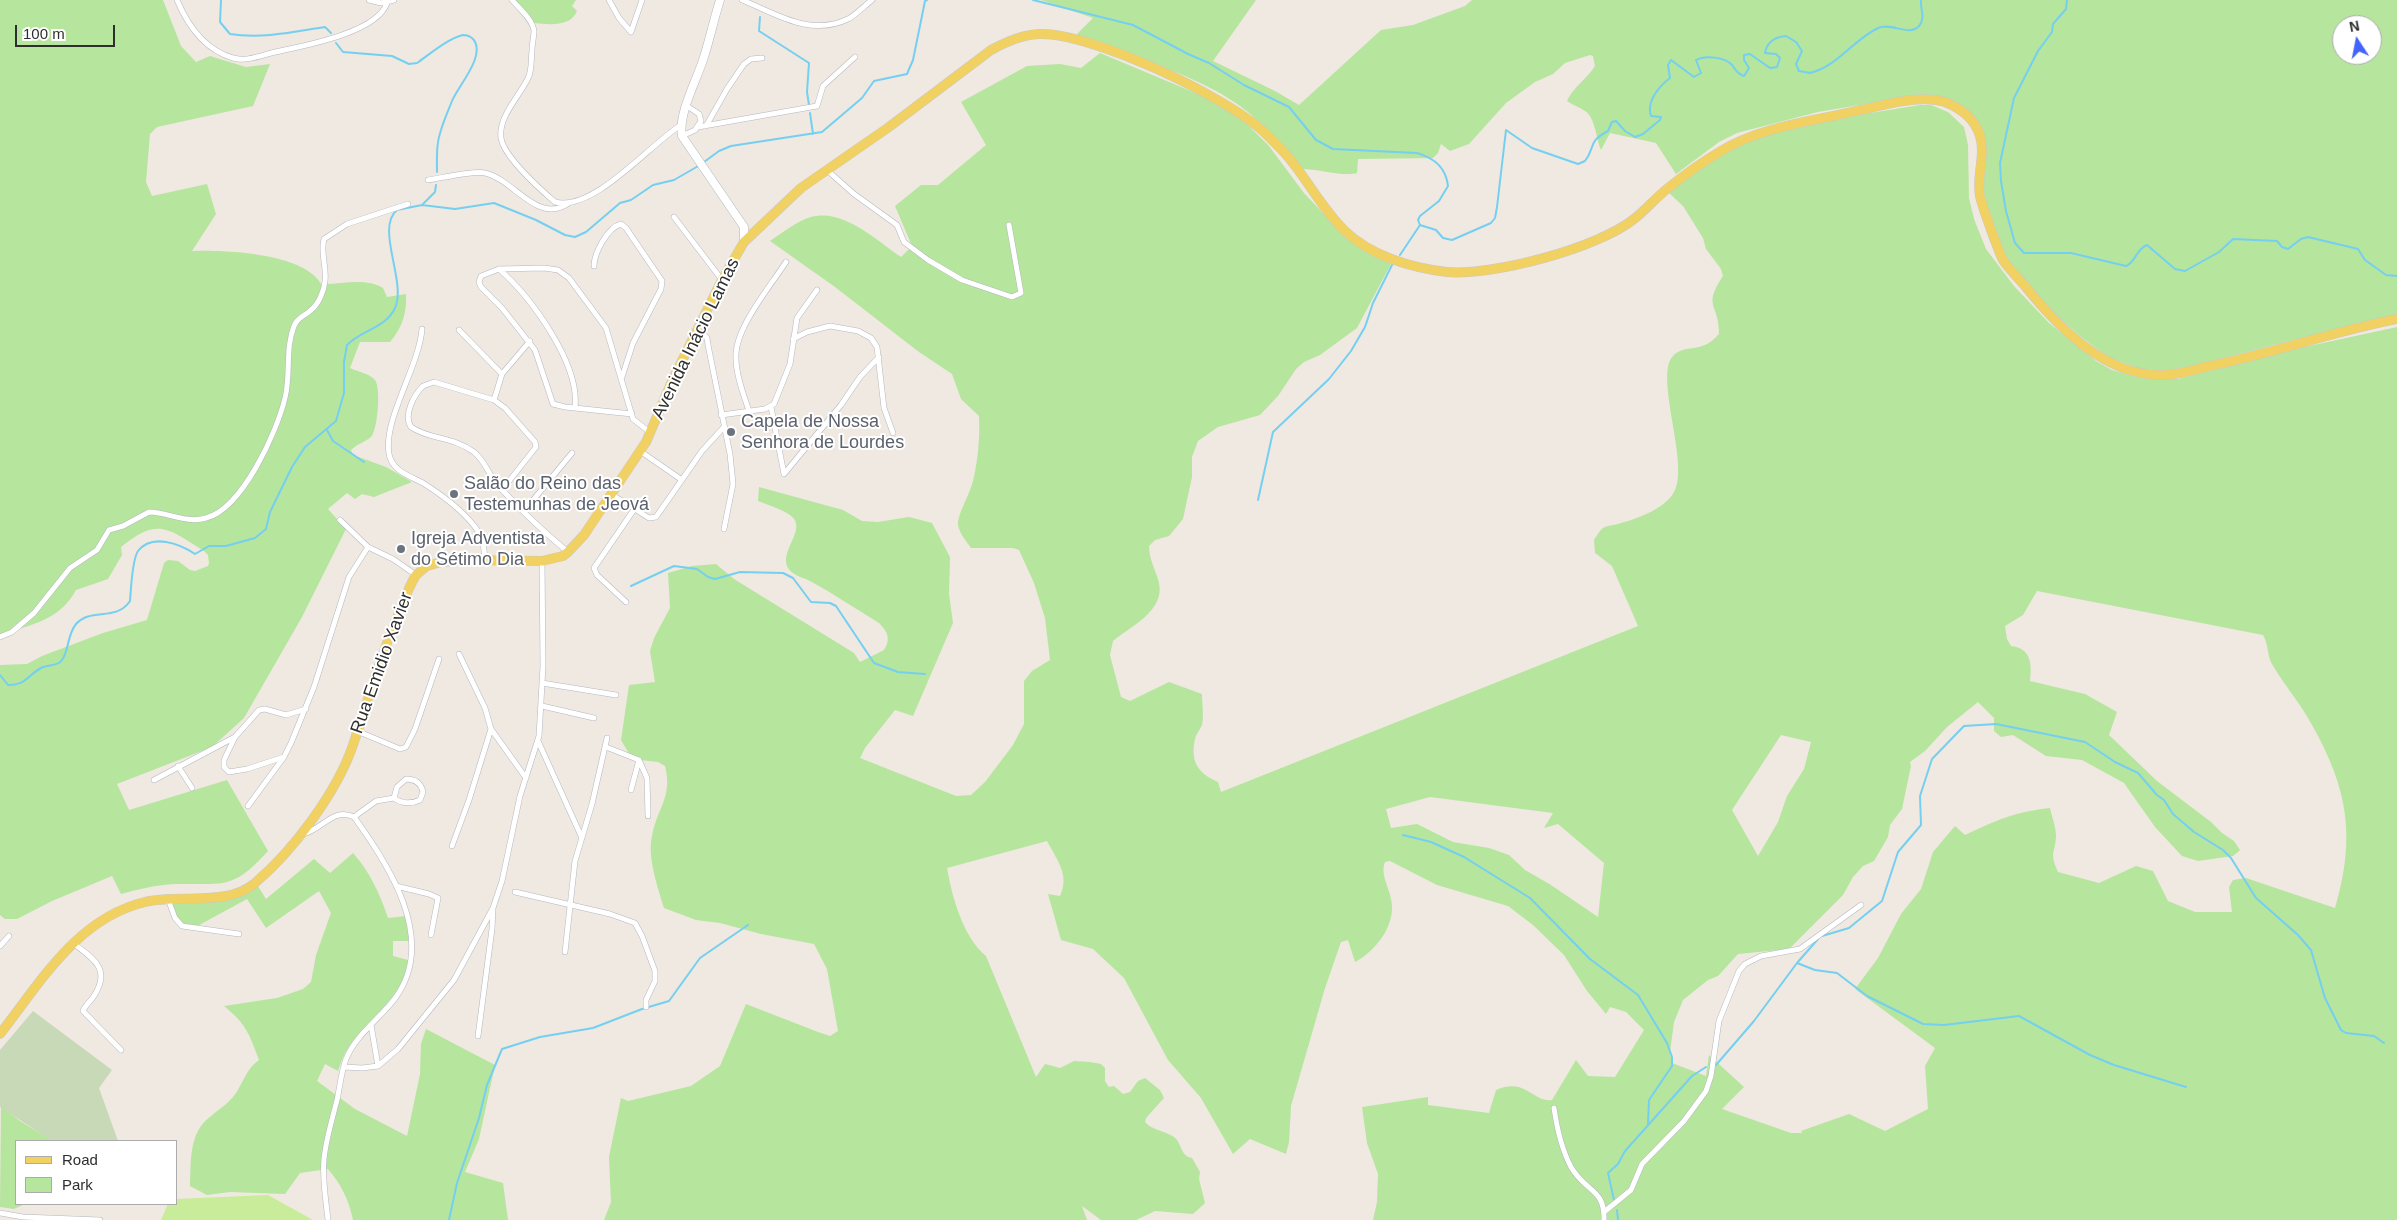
<!DOCTYPE html>
<html>
<head>
<meta charset="utf-8">
<style>
  body { margin:0 }
  #map { position:relative; width:2397px; height:1220px; overflow:hidden; background:#efe9e1; font-family:Arial,sans-serif }
  canvas { display:block }
  .legend { position:absolute; left:15px; top:1140px; width:162px; height:65px; box-sizing:border-box; background:#fff; border:1px solid #ababab; margin:0; padding:6px 9px; list-style:none; font-size:15px; color:#2e2e2e }
  .legend li { display:flex; align-items:center; gap:10px; height:25px }
  .legend b { width:25px; border:1px solid #ababab }
  .north { position:absolute; left:2332px; top:15px; width:50px; height:50px; box-sizing:border-box; background:#fff; border:1px solid #ababab; border-radius:50%; rotate:349deg; font-size:14px; font-weight:700; line-height:20px; text-align:center; color:#2e2e2e }
  .north::after { content:''; display:block; margin:auto; width:18px; height:22px; background:#4264fb; clip-path:polygon(50% 0,100% 100%,50% 72%,0 100%) }
  .scale { position:absolute; left:15px; top:25px; width:100px; height:22px; box-sizing:border-box; border:2px solid #2e2e2e; border-top:0; padding-left:6px; font-size:15px; line-height:18px; white-space:nowrap; color:#2e2e2e; -webkit-text-stroke:4px #fff; paint-order:stroke }
</style>
</head>
<body>
<div id="map">
<canvas width="2397" height="1220"></canvas>
<ul class="legend">
<li><b style="height:6px;background:#f2d163"></b>Road</li>
<li><b style="height:14px;background:#b6e59e"></b>Park</li>
</ul>
<div class="north">N</div>
<div class="scale">100 m</div>
</div>
<script>
const ctx = document.querySelector('canvas').getContext('2d');
ctx.lineJoin = 'round';
function fillPath(path, color) { ctx.fillStyle = color; ctx.fill(path, 'evenodd'); }
function trace(path, color, width, dash) { ctx.strokeStyle = color; ctx.lineWidth = width; ctx.lineCap = dash ? 'butt' : 'round'; ctx.setLineDash(dash || []); ctx.stroke(path); }
function drawText(font, color, halo, rows, align = 'center') {
  ctx.font = font + ' Arial,sans-serif'; ctx.lineWidth = 4; ctx.setLineDash([]); ctx.textBaseline = 'middle'; ctx.strokeStyle = halo; ctx.fillStyle = color; for (const [text, x, y, turn = 0] of rows) {
    ctx.save(); ctx.translate(x, y); ctx.rotate((+turn || 0) * Math.PI / 180); ctx.textAlign = isNaN(turn) ? turn : align; if (halo) ctx.strokeText(text, 0, 0); ctx.fillText(text, 0, 0); ctx.restore();
  }
}
const green = new Path2D(`
  M0 0H163L181 46 196 62 210 56 246 67 270 64 253 106 157 127 150 134 146 182 152 196 207 184 216 214 192 251C224 250 304 253 321 284 341 285 364 277 383 288L387 297 406 294C407 313 402 328 390 342H360L350 368C358 372 369 373 375 380 381 388 378 429 371 437 365 442 357 444 351 450L353 455 386 467 412 482 374 497 362 494 355 499 347 493 328 509 346 529 302 617 244 718 212 747 117 784 129 810 227 780 268 851C232 891 224 883 175 884 156 885 139 889 121 894L112 876 52 901 17 919H5L0 915V665L27 664 42 656 103 633 147 620 164 563 168 560 178 561 190 570 195 571 208 566 209 563 208 555 204 551C167 528 158 517 121 547L122 555 108 579 76 590C59 621 32 624 0 635Z
  M514 0H576L572 6 577 11C570 28 548 24 533 23Z
  M1041 0H1256L1213 61 1275 91 1299 105 1381 30 1413 25 1465 6 1472 0H2397V317L2293 340 2185 368 2167 371 2141 369 2108 357 2080 336 2053 312 2012 268 1986 225 1980 145 1967 115 1919 95 1818 112 1737 133 1719 142 1676 174 1656 143 1610 133 1601 150C1596 138 1595 117 1585 111 1579 107 1573 105 1567 101 1573 87 1587 79 1595 66L1593 56 1590 55 1565 63 1553 74 1535 82 1506 103 1469 144 1450 151 1441 144 1438 153 1433 158 1358 159 1357 173C1343 177 1318 169 1302 169 1282 147 1264 123 1240 106 1196 74 1127 55 1075 36L1093 18ZM2342 25H2372V55H2342Z
  M1100 53 1217 102 1245 122 1269 146 1304 193 1337 228 1392 262 1357 328 1320 355 1304 362 1296 369 1278 396 1260 415 1218 427 1198 441 1192 457V477L1183 519 1169 536 1155 540 1149 546C1149 560 1156 570 1159 583 1165 611 1131 626 1113 641L1110 655 1121 697 1130 701 1169 682 1202 694C1202 703 1204 717 1202 725 1200 730 1196 734 1195 739 1190 762 1198 773 1218 782L1221 792 1638 626 1612 566 1595 553 1594 540C1596 537 1600 530 1603 528 1608 525 1616 525 1621 523 1639 518 1667 508 1675 490 1689 463 1654 375 1673 356 1685 343 1701 355 1719 334 1719 302 1702 308 1723 276L1721 269 1706 249 1703 238 1683 206 1669 193 1692 173 1749 139 1851 116 1920 105H1931L1948 112 1964 127 1968 145 1969 198 1974 219 1986 249 2014 286 2049 323 2096 361 2112 370 2140 378 2178 379 2295 349 2397 327V1220H1373L1377 1202 1378 1174 1367 1143 1362 1107 1428 1097V1105L1489 1113 1496 1090C1526 1077 1533 1103 1552 1100L1576 1060 1588 1076 1615 1077 1644 1030 1626 1012 1610 1007 1606 1014 1587 991 1564 955 1533 925 1508 906 1437 885 1390 861 1385 862C1380 874 1389 887 1391 899 1397 924 1376 951 1355 962L1348 940 1341 942 1325 988 1291 1106 1289 1142 1286 1154 1250 1139 1233 1154 1201 1098 1168 1060 1124 978 1093 949 1061 940 1048 894 1060 896C1070 875 1057 860 1047 841L947 868C952 897 963 937 986 956L1036 1077 1045 1064 1060 1068 1074 1061 1090 1062 1101 1064 1105 1068V1081L1109 1087 1114 1086 1123 1094 1130 1092 1138 1081 1145 1078 1160 1090 1164 1098 1146 1118 1145 1122C1152 1130 1165 1131 1174 1137 1182 1143 1180 1156 1192 1158L1200 1172 1199 1179 1205 1203 1193 1214 1155 1211 1136 1220H1101L1082 1206 1087 1220H604L611 1202 609 1157 621 1098 628 1101 691 1086 720 1066 746 1004 818 1032 830 1036 838 1031 827 969 814 944 761 934 720 923 696 920 664 908C658 888 647 857 652 836 657 808 673 797 665 766L658 762 632 759 621 740 629 685 655 682 650 651 654 638 670 608 668 573 692 566 716 564 734 579 854 653 860 662 884 650C891 639 888 632 879 623 856 609 834 594 810 581 805 578 798 577 793 573 771 556 811 530 790 515 781 509 768 505 758 501L759 487 843 510 862 521 878 522 909 517 932 523 950 557 949 594 953 623 913 716 895 710 865 748 860 758 956 796 971 795 985 782 1013 745 1024 724V681L1032 671 1050 660 1045 618 1034 583 1019 550 1013 548H971C966 541 960 534 958 525 957 515 970 494 973 481 978 460 980 437 979 416L961 399 952 374 919 352 835 287 770 241C782 233 797 221 811 217 843 208 876 240 901 257L912 246 895 206 921 185H938L986 145 961 102 1027 66 1060 64 1081 68ZM2037 591 2263 635C2269 645 2267 656 2272 664 2284 685 2301 704 2312 725 2348 789 2356 837 2335 908L2246 878 2233 880 2229 887 2232 912H2195L2168 901 2153 871 2136 866 2099 883 2058 872C2049 851 2055 855 2056 836 2056 827 2052 817 2050 808 2014 812 1997 820 1965 835L1955 826 1933 852 1921 889 1901 914 1878 958 1855 989 1935 1048 1925 1066 1928 1109 1885 1131 1849 1114 1801 1131 1802 1133H1791L1722 1109 1744 1087 1709 1055 1706 1076 1672 1063 1670 1052 1674 1022 1683 1000 1708 980 1718 976 1738 954 1789 949 1843 895 1853 877 1863 866 1874 861 1888 837 1890 825 1902 809 1911 766 1910 762 1925 751 1947 727 1978 702 1994 718V731L2001 737 2013 735 2046 756 2082 760 2124 783 2155 827 2182 856 2198 861 2233 856 2240 850 2234 841 2222 833 2211 822 2157 781 2109 735 2117 712 2085 694 2030 681C2032 664 2031 648 2011 646L2007 639 2005 626 2023 615ZM1781 735 1811 742 1804 769 1787 796 1778 822 1758 856 1732 810ZM1430 797 1553 813 1544 828 1558 824 1604 863 1598 917 1551 885 1525 870 1509 855 1489 848 1453 842 1417 824 1391 828 1386 809Z
  M353 853C370 872 380 894 388 918L406 916 410 941H393V956L408 960C405 998 363 1022 345 1053 342 1059 340 1065 338 1071L325 1064 317 1081 355 1109 407 1136 420 1074 421 1044 426 1029 495 1065 479 1139 465 1172 503 1183 508 1220H353C349 1200 341 1184 328 1169L300 1173 285 1194 230 1192 207 1195 190 1186C191 1167 189 1143 201 1126 209 1115 224 1108 233 1097 243 1085 245 1070 259 1060 249 1033 246 1024 224 1006L277 998 303 989 311 982 316 955 331 913 319 891 266 928 247 899 190 930 176 916 167 897 214 899 256 883 266 899 314 859 330 873Z
  M1 1106 20 1121 53 1141H16V1204H25L14 1209 0 1207Z`);
const cemetery = new Path2D(`
  M33 1011 112 1070 99 1088 118 1141H52L0 1107V1050Z`);
const pitch = new Path2D(`
  M268 1195 313 1220H161L168 1204H176V1199Z`);
const stream = new Path2D(`
  M221 0 220 22 230 34C262 39 293 32 325 27L331 33
  M1033 0 1133 25 1188 54 1209 63 1244 85 1289 107 1316 140 1333 149 1417 153C1434 158 1446 167 1448 186L1439 201 1420 216 1418 220 1420 225
  M2067 0 2066 9 2053 24 2052 32 2038 51 2014 98 2000 163 2001 181 2006 211 2015 243 2024 253H2071L2126 266C2136 262 2136 249 2147 245L2175 269 2185 271 2219 252 2233 239 2277 241 2282 247 2288 249 2301 239 2308 237 2358 249 2365 260 2386 275 2397 276
  M760 17 759 31 809 63 807 92 809 105
  M336 43 343 52 392 56 409 64 417 63C430 54 447 39 463 35 467 35 470 36 473 39 487 55 458 86 452 101 448 111 444 120 441 130 436 144 437 157 437 172
  M810 113 813 134
  M704 162 719 151 731 146 822 132 862 98 874 81 907 74 913 60 925 1 927 0
  M422 205 435 192 436 185
  M1420 225 1436 230 1443 238 1452 240 1491 223 1495 218 1497 207 1506 130 1532 148 1578 164 1585 161C1596 147 1587 142 1608 131L1612 122 1616 121 1625 131 1635 137 1643 134 1660 120 1661 117 1651 116C1646 102 1659 86 1670 78L1668 65 1671 60 1694 77 1701 73 1696 60C1705 55 1725 57 1732 65 1736 70 1737 74 1744 76L1749 68 1744 60V55L1750 54 1770 68 1777 67 1780 58 1776 54 1765 53C1767 42 1775 37 1786 36L1796 42 1802 51 1796 64 1799 71 1810 73C1838 66 1853 40 1878 28 1891 22 1909 37 1919 26 1926 18 1920 9 1921 0
  M1400 255 1420 225
  M327 430 333 441 364 462
  M1258 500 1273 432 1329 379 1351 351 1365 327 1373 303 1392 265
  M631 586 674 566 697 569 708 577 715 579 740 572 783 573 793 578 811 602 830 603 836 606 874 663 898 672 925 674
  M0 675 8 685C25 686 28 675 41 668 48 664 57 667 62 660 69 651 67 635 76 624 91 607 116 622 130 601 131 589 132 560 138 551 152 533 180 544 195 554L209 546H226L255 538 266 529 270 512 292 467 305 447 336 421 344 393V362L347 345C361 330 386 328 395 308 407 282 375 228 397 210L422 205 455 209 494 203 536 220 565 235 575 237 586 232 620 203 631 200 653 185 674 180 700 165
  M1403 835 1431 842 1464 857 1530 898 1590 959 1638 995 1667 1043 1672 1057V1066L1649 1100 1648 1124
  M1822 936 1849 928 1882 901 1898 852 1921 825 1920 796 1932 759 1964 726 1996 724 2085 742 2115 762 2138 773 2157 795 2164 800 2173 814 2194 832 2223 850 2231 858 2256 898 2298 935 2311 950 2325 998 2341 1030 2346 1033 2374 1036 2384 1043
  M1797 963 1815 970 1837 973 1867 996 1923 1024 1944 1025 2019 1016 2090 1055 2114 1065 2186 1087
  M1716 1065 1754 1021 1797 963 1818 939
  M1614 1200 1608 1173 1618 1164 1625 1151 1692 1076 1706 1067
  M1617 1210 1618 1220
  M449 1220 457 1183 479 1118 487 1085 502 1049 540 1037 593 1028 642 1009 669 1001 700 958 748 925`);
const minor = new Path2D(`
  M177 0C188 26 205 50 233 58 246 62 262 55 275 52 303 46 377 33 387 3
  M369 0 381 3 394 0
  M512 0C519 8 533 20 534 31 534 37 532 43 532 50 531 59 532 67 529 76 521 95 498 116 501 138 504 157 541 190 555 202 594 212 650 144 681 125
  M609 0 619 18 631 32 642 0
  M742 0C777 14 810 37 848 19 856 15 864 6 872 0
  M706 126 727 89 744 64 751 59 762 58
  M698 127 817 106 823 86 855 57
  M682 136 695 130 701 121 699 114 687 106
  M827 170 854 194 897 225 904 242 928 260 962 280 1012 297 1021 293 1009 225
  M428 180C441 178 476 170 485 173 515 180 537 225 569 203
  M674 217 722 280
  M594 266C594 253 608 227 621 224L626 228 662 281 661 289 633 343 622 377
  M499 269C531 297 580 364 575 407
  M422 329C419 367 383 419 389 454 392 471 410 476 423 483 442 495 465 512 478 531 484 539 484 551 485 560
  M698 329 707 338 708 345 730 454 733 484 724 529
  M459 330 502 374
  M793 339 807 332 830 326 858 331 871 338 877 347 884 408 893 433
  M494 400 502 374 530 341
  M771 407 784 474 841 405 860 377 879 357
  M749 411C743 393 735 372 736 354 737 326 771 285 786 262
  M632 414 565 407 553 404 535 350 502 308 481 287 479 282 481 276 499 269 544 268 558 270 569 278 606 328 633 419 651 433
  M721 415 765 409 774 404 790 364 797 318 817 290
  M640 451 682 480
  M502 490 536 447 535 442 505 408 494 400 434 382 423 386C414 395 403 415 411 427 430 440 452 436 474 452 485 461 488 473 496 483 518 508 543 531 568 552
  M611 494 649 518 656 517 702 451 723 428
  M524 511 572 453
  M340 520 368 547 393 559 416 575
  M626 602 597 575 594 568 635 508
  M0 637 12 632 34 613 70 568 97 550 109 530 123 526 149 512C168 512 186 524 206 518 242 509 277 432 285 398 291 374 285 349 294 326 297 318 304 316 310 311 319 304 324 291 325 281 327 267 320 252 324 239L347 224 408 204
  M459 654 485 708 491 729 526 778
  M542 683 616 695
  M542 706 594 718
  M357 731 400 749 406 747 415 729 439 659
  M235 737 224 760V767L229 772 247 769 284 757
  M538 741 582 838
  M606 747 639 760 647 778 648 816
  M178 766 192 788
  M406 779C415 779 421 783 423 792L420 800C412 804 401 804 394 798L397 787Z
  M154 780 235 737 259 710 265 709 286 715 306 709
  M631 790 639 760
  M248 806 284 757 291 743 314 687 349 577 368 547
  M354 817 376 801 394 798
  M303 834C322 830 333 807 354 817 389 865 437 939 396 997 381 1018 356 1034 346 1059 341 1072 340 1087 337 1100 332 1120 326 1139 324 1159 322 1179 326 1200 328 1220
  M452 846 469 800 491 729
  M396 886 429 894 438 898 431 935
  M515 892 610 914 635 923 642 936 655 971V981L646 1000V1007
  M168 899 175 918 182 926 239 934
  M73 943C92 958 112 968 94 996 91 1001 85 1005 83 1011L121 1050
  M0 946 9 936
  M565 952 575 861 592 804 607 738
  M371 1025 378 1066
  M478 1036 492 929 493 908
  M344 1067 362 1068 378 1066 398 1049 454 980 493 908 502 881 520 796 539 736 543 666 542 561
  M1554 1108C1557 1129 1561 1148 1571 1167 1585 1192 1605 1188 1604 1220
  M1604 1212 1631 1190 1642 1164 1684 1121 1706 1091 1711 1076 1719 1021 1739 971 1745 964 1761 956 1800 949 1861 905
  M0 1213 23 1217 100 1220`);
const secondary = new Path2D(`
  M720 0C714 19 710 38 704 57 697 80 678 113 682 136L744 227V242`);
const primary = new Path2D(`
  M0 1034C40 983 77 918 145 902 177 894 228 907 255 883 293 851 337 792 353 745 368 701 380 656 399 613 404 600 409 586 416 575L427 566 441 562 465 560 542 561 563 556 568 552 584 535 646 442 673 379 722 280 744 242 801 188 889 127 991 50C1006 42 1021 35 1039 34 1091 32 1225 96 1264 132 1274 142 1285 152 1293 163 1311 186 1324 211 1345 231 1371 256 1412 268 1447 272 1493 276 1598 248 1634 219 1647 209 1658 195 1672 185 1687 173 1704 161 1721 151 1762 126 1815 121 1860 110 1885 105 1920 94 1945 102 1960 108 1975 119 1980 136 1986 155 1976 177 1980 196 1982 206 1998 250 2003 260 2009 269 2018 278 2025 286 2059 328 2106 377 2164 375 2181 375 2198 368 2214 365 2276 352 2336 331 2397 319`);
const markers = [
  [731,432,5,"#6b7280"],
  [454,494,5,"#6b7280"],
  [401,549,5,"#6b7280"]
];
const streetNames = [
  ["Avenida Inácio Lamas",696,339,-64],
  ["Rua Emidio Xavier",382,663,-70]
];
const worshipNames = [
  ["Capela de Nossa",741,422],
  ["Senhora de Lourdes",741,443],
  ["Salão do Reino das",464,484],
  ["Testemunhas de Jeová",464,505],
  ["Igreja Adventista",411,539],
  ["do Sétimo Dia",411,560]
];
fillPath(green, '#b6e59e');
fillPath(cemetery, '#c8d9b8');
fillPath(pitch, '#c9ec9a');
trace(stream, '#75cff0', 2);
trace(minor, '#b4b7c1', 6);
trace(secondary, '#b4b7c1', 9);
trace(primary, '#c9c9c9', 10);
trace(minor, '#fff', 5);
trace(secondary, '#fff', 8);
trace(primary, '#f2d163', 9);
for (const [x, y, r, color] of markers) { const dot = new Path2D(); dot.arc(x, y, r, 0, 2 * Math.PI); ctx.fillStyle = color; ctx.fill(dot); trace(dot, '#fff', 2); }
drawText('18px', '#2e2e2e', '#fff', streetNames);
drawText('18px', '#5b616d', '#fff', worshipNames, 'left');
</script>
</body>
</html>
